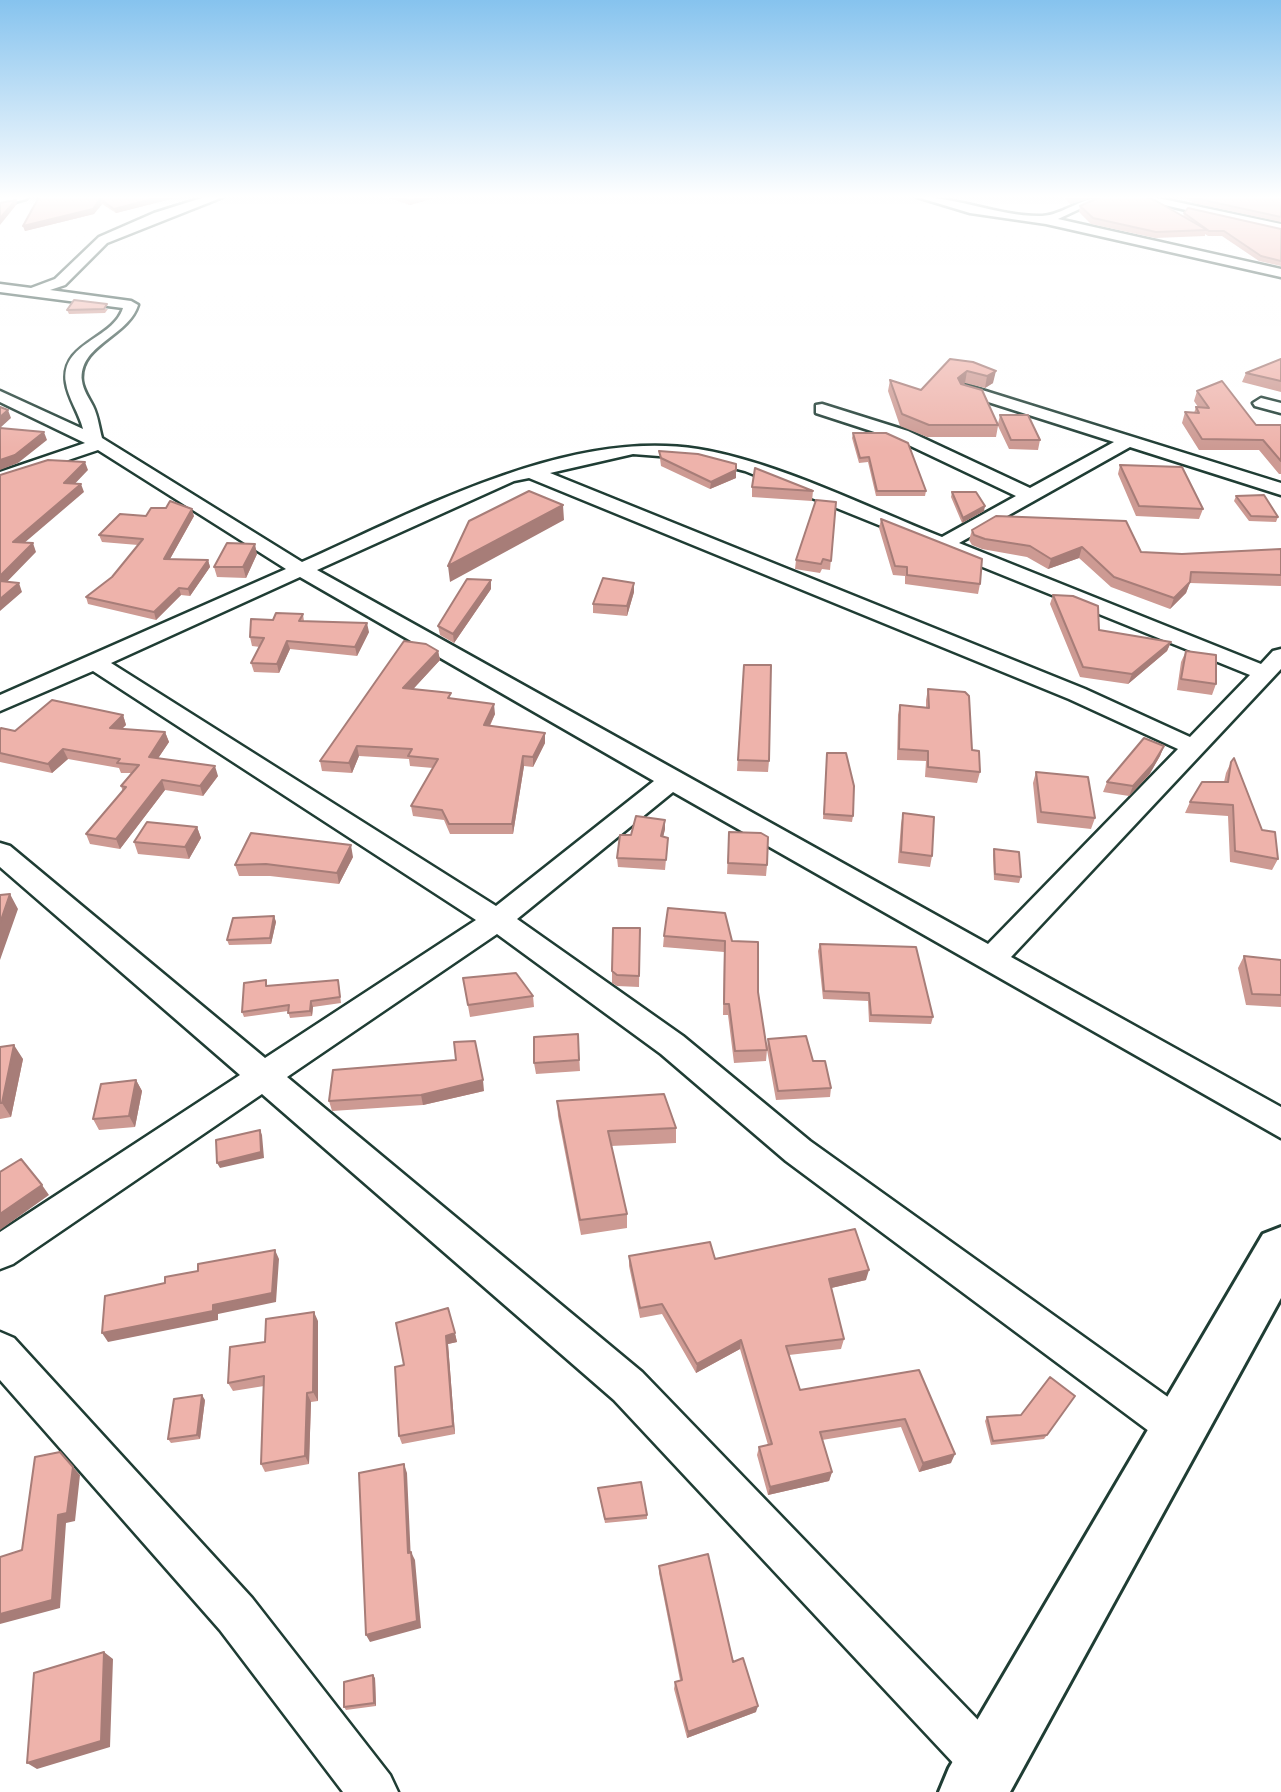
<!DOCTYPE html>
<html>
<head>
<meta charset="utf-8">
<style>
  body { margin:0 }
  canvas { display:block; background:#fff }
</style>
</head>
<body>
<canvas width="1281" height="1792"></canvas>
<script>
const ctx = document.querySelector('canvas').getContext('2d');
ctx.lineJoin = 'round';
function trace(path, color, width, dash) { ctx.strokeStyle = color; ctx.lineWidth = width; ctx.lineCap = dash ? 'butt' : 'round'; ctx.setLineDash(dash || []); ctx.stroke(path); }
function fillPath(path, color) { ctx.fillStyle = color; ctx.fill(path, 'evenodd'); }
const street = new Path2D(`
  M28 197 26 199 0 206V198Z
  M205 197H223L107 243 65 285 50 290 131 301 138 305C128 337 78 345 82 381 83 390 89 398 93 406 98 416 99 427 102 438L302 562C419 510 568 428 698 449 778 462 866 507 942 537L1016 496 896 439 816 413V405L822 404 908 431 1030 488 1114 442 960 393 958 390 966 385 1281 483V495L1130 447 959 543 1261 664 1273 651 1281 649V669L1011 957 1281 1107V1138L673 792 517 919 683 1036 810 1141 1193 1415 1199 1429 1193 1443 1179 1449 1165 1443 786 1161 661 1054 497 934 287 1077 642 1372 1006 1749 1013 1766 1006 1783 989 1790 972 1783 614 1400 262 1094 13 1264 0 1269V1232L240 1075 0 867V843L10 846 265 1058 476 920 93 671 0 711V695L286 569 98 450 0 483V472L85 443 0 402V391L83 429C79 413 68 398 66 383 60 342 113 340 123 308L0 292V284L31 288 55 279 99 237 154 213ZM633 454 698 459 745 471 1250 675 1190 737 1085 689 550 473ZM529 478 1069 699 1178 749 988 944 317 570 514 481ZM300 577 654 781 496 906 111 663Z
  M917 197C959 197 1000 217 1042 216 1063 215 1081 197 1105 197L1058 219 1281 269V277L1046 224 970 213Z
  M1130 197H1153L1281 224V232Z
  M1261 398 1281 403V413L1255 406 1253 403Z
  M0 1332 14 1338 252 1598 390 1775 398 1792H343L220 1630 0 1380Z`);
const secondary = new Path2D(`
  M1281 1227V1298L1010 1792H939L949 1768 1263 1234Z`);
const wall = new Path2D(`
  M39 197H179L116 213 102 204 94 214 25 231 23 226Z
  M384 197H438L410 205Z
  M1063 197H1095L1070 204Z
  M1185 197H1281V222L1193 203Z
  M1080 206 1183 217 1184 213 1281 229V266L1259 261 1222 236H1208L1205 234V236L1155 238 1091 224 1079 212Z
  M108 309 105 313 69 314 67 310Z
  M1281 359V392L1242 382 1246 373Z
  M973 362 993 383 985 388 965 383 963 384 998 424 1000 415 1040 440 1038 450 1009 449 998 426 996 437H927L900 426 888 391 890 380 921 390Z
  M1197 391 1256 425H1281V474H1279L1259 450H1199L1182 423 1185 412 1194 413 1196 407H1198L1194 401Z
  M853 433 926 491 925 496H876L868 462 859 463 852 438Z
  M659 451 736 478 710 489 661 466Z
  M1120 465 1203 509 1199 519 1136 516 1118 474Z
  M752 487 813 491 812 501 752 497Z
  M952 492 984 511 962 523 951 497Z
  M1236 496 1278 517 1276 522 1249 521 1234 501Z
  M836 502 830 570 822 569 820 573 795 569 796 560Z
  M146 516H194L170 559 208 560 210 567 190 596 181 595 156 620 88 604 86 597 112 577 138 545 102 542 99 535Z
  M881 519 980 584 978 594 905 584V576L893 575 879 528Z
  M972 530 1141 552 1182 554 1281 549V586L1190 583 1186 593 1170 609 1111 587 1079 558 1048 569 1027 557 982 549 972 545 969 540Z
  M257 554 246 578 217 577 214 567Z
  M634 583V592L627 616 593 613V604Z
  M491 589 454 643 440 635 438 626Z
  M1053 595 1099 630 1171 642 1167 651 1128 684 1080 677 1050 604Z
  M303 614 304 621 369 632 357 656 290 649 279 673 254 672 251 663 260 647 252 646 250 637 273 620Z
  M438 651 440 660 413 689 451 698 495 714 490 726 545 733V743L533 767 524 766 513 834H450L444 820 413 816 411 806 433 768 410 766 409 759 359 756 352 773 322 771 320 761Z
  M1186 651 1216 684 1212 695 1177 690 1181 662Z
  M744 665 769 761 768 772 737 771Z
  M928 689 972 750 980 772 977 783 925 777 926 761 897 760 898 715 900 705 926 707V700Z
  M123 715 126 725 122 729 165 732 169 742 158 758 218 776 203 796 165 790 120 849 90 844 86 834 123 792 121 786 131 773H121L119 768 68 759 52 773 0 762V730L15 731Z
  M1164 746 1160 756 1149 775 1129 796 1103 792 1107 782Z
  M827 759 853 816 852 822 823 819Z
  M1231 762 1262 830 1278 859 1272 870 1230 862 1228 816 1185 813 1190 802 1224 782 1226 773Z
  M1036 772 1095 818 1091 829 1037 823 1033 783Z
  M903 813 932 856 930 867 898 863 901 824Z
  M197 827 201 838 189 859 138 854 134 842Z
  M665 829 663 837 668 838 665 870 618 867 617 858 631 835Z
  M729 832 767 865 766 876 727 874Z
  M994 849 1021 877 1019 883 994 880 993 855Z
  M353 857 339 884 270 876H239L235 865Z
  M274 916 276 922 271 944 229 945 227 940Z
  M640 928 639 987 617 986 612 983V971Z
  M664 936 732 941 758 992 767 1048 768 1039 813 1061 831 1088 830 1097 776 1100 767 1050 766 1061 734 1063 728 1015H723L724 952 663 947Z
  M820 944 933 1017 931 1024 869 1022 868 1001 823 999 818 951Z
  M1244 956 1281 960V1007L1246 1005 1238 968Z
  M463 978 533 996 534 1007 470 1017Z
  M268 985H339L341 1003 313 1007 312 1016 290 1018 288 1011 244 1017 242 1012Z
  M578 1034 580 1071 536 1074 534 1063Z
  M0 1047 23 1059 11 1117 0 1119Z
  M136 1080 142 1091 135 1127 99 1130 93 1119Z
  M484 1091 423 1105 332 1111 329 1101Z
  M557 1101 676 1128V1143L611 1146 627 1214V1228L581 1235 558 1116Z
  M629 1256 715 1259 866 1280 831 1288 844 1339 841 1349 789 1355 800 1390 919 1370 951 1463 919 1472 901 1427 822 1440 832 1472 829 1481 768 1495 757 1455 759 1447 768 1445 740 1349 696 1373 662 1314 640 1318 629 1266Z
  M448 1308 457 1342 448 1344 455 1434 402 1444 399 1436 404 1365Z
  M318 1321V1401L311 1402 309 1464 265 1472 261 1464 264 1386 233 1391 228 1383 265 1342Z
  M1075 1396 1044 1439 991 1445 985 1421 987 1417 1021 1415Z
  M205 1400 200 1439 171 1443 168 1439Z
  M598 1488 647 1515V1519L605 1523Z
  M659 1566 733 1662 756 1712 687 1738 674 1689 675 1682 680 1680 659 1573Z
  M375 1678 376 1706 346 1710 344 1707Z`);
const shadedWall = new Path2D(`
  M160 197H179L116 213 114 209Z
  M424 197H438L410 205V201Z
  M1076 197H1095L1070 204 1072 198Z
  M100 199 102 204 94 214 25 231 23 226Z
  M16 200 17 204 0 225V218Z
  M967 371 965 383 955 389 958 378Z
  M996 371 993 383 985 388 987 376Z
  M8 410 11 418 0 428V417Z
  M44 432 47 440 18 463 0 470V460Z
  M85 462 88 470 67 492 64 483Z
  M736 470V478L710 489 711 482Z
  M81 484 84 492 16 550 13 542Z
  M563 505 564 520 450 582 448 566Z
  M985 506 984 511 962 523 963 518Z
  M192 509 194 516 166 566 164 559Z
  M33 543 36 552 0 589V576Z
  M255 544 257 554 246 578 243 567Z
  M1082 547 1079 558 1048 569 1051 559Z
  M208 560 210 567 190 596 188 589Z
  M491 580V589L454 643 453 634Z
  M1190 582 1186 593 1170 609 1174 598Z
  M19 583 22 592 0 611V599Z
  M634 583V592L627 616V606Z
  M179 588 181 595 156 620 154 612Z
  M367 623 369 632 357 656 355 647Z
  M287 641 290 649 279 673 277 664Z
  M1171 642 1167 651 1128 684 1132 674Z
  M438 651 440 660 405 698 403 688Z
  M494 704 495 714 485 735 484 725Z
  M123 715 126 725 113 737 110 728Z
  M165 732 169 742 153 766 149 757Z
  M545 733V743L533 767V757Z
  M357 746 359 756 352 773 349 763Z
  M1164 746 1160 756 1149 775 1129 796 1133 786Z
  M63 749 68 759 52 773 48 764Z
  M523 756 524 766 513 834 512 824Z
  M215 766 218 776 203 796 200 786Z
  M162 780 165 790 120 849 116 839Z
  M665 820V829L661 846V836Z
  M197 827 201 838 189 859 185 847Z
  M351 845 353 857 339 884 337 873Z
  M10 894 18 909 0 960V923Z
  M274 916 276 922 271 944 270 938Z
  M311 1001 313 1007 312 1016 310 1011Z
  M14 1045 23 1059 11 1117 2 1103Z
  M136 1080 142 1091 135 1127 129 1116Z
  M483 1080 484 1091 423 1105 421 1095Z
  M260 1130 262 1135 264 1158 220 1168 217 1163Z
  M42 1185 49 1195 0 1230V1214Z
  M275 1250 279 1259 276 1302 218 1314V1320L108 1342 102 1333 213 1305Z
  M869 1270 866 1280 827 1289 829 1279Z
  M314 1312 318 1321V1401L313 1392Z
  M455 1333 457 1342 448 1344 455 1434 453 1426 446 1336Z
  M741 1340 740 1349 696 1373 697 1364Z
  M307 1393 311 1402 309 1464 305 1456Z
  M202 1395 205 1400 200 1439 197 1435Z
  M60 1452 80 1475 75 1521 66 1523 60 1608 0 1624V1614Z
  M955 1454 951 1463 919 1472 923 1463Z
  M404 1464 407 1473 411 1561 408 1553Z
  M832 1472 829 1481 768 1495 770 1487Z
  M411 1552 415 1560 421 1628 370 1642 366 1635Z
  M104 1652 113 1659 110 1747 37 1769 27 1763Z
  M373 1675 375 1678 376 1706 374 1703Z
  M758 1706 756 1712 687 1738 688 1732Z`);
const building = new Path2D(`
  M39 197H160L114 209 100 199 93 209 23 226Z
  M396 197H424L410 201Z
  M1100 197H1146L1151 198 1207 230 1156 232 1093 218 1080 206Z
  M1193 197H1281V217L1194 198Z
  M16 200 0 218V203Z
  M1188 208 1281 229V261L1261 256 1224 231H1209L1184 213Z
  M74 300 107 304 104 309 67 310Z
  M950 359 973 362 996 371 987 376 967 371 958 378 961 384 982 390 998 425H929L902 414 890 380 921 390Z
  M1281 359V381L1246 373Z
  M1222 381 1256 425H1281V461L1263 440 1202 439 1185 412 1199 413 1196 407 1209 408 1197 391Z
  M0 407 8 410 0 417Z
  M1000 415H1028L1040 440H1011Z
  M0 428 44 432 15 455 0 460Z
  M853 433H886L908 443 926 491H877L869 457 860 458Z
  M659 451 698 454 736 464V470L711 482 661 458Z
  M48 460 85 462 64 483 81 484 13 542 33 543 0 576V475Z
  M1120 465 1182 467 1203 509 1139 506Z
  M755 468 813 491 752 487Z
  M529 491 563 505 448 566 469 521Z
  M952 492H976L985 506 963 518Z
  M1264 495 1278 517 1251 516 1236 496Z
  M816 500 836 502 831 561 823 559 821 564 796 560Z
  M170 501 192 509 164 559 208 560 188 589 179 588 154 612 86 597 112 577 143 539 99 535 120 514 146 516 151 508H166Z
  M996 516 1126 521 1141 552 1182 554 1281 549V575L1191 572 1190 582 1174 598 1114 577 1082 547 1051 559 1030 546 985 539 974 535 972 530Z
  M881 519 982 559 980 584 907 575V567L895 566Z
  M227 543 255 544 243 567H214Z
  M603 578 634 583 627 606 593 604Z
  M467 579 491 580 453 634 438 626Z
  M0 581 19 583 0 599Z
  M1053 595 1073 596 1098 606 1099 630 1171 642 1132 674 1083 667Z
  M276 613 303 614 299 621 367 623 355 647 287 641 277 664 251 663 264 638 250 637 251 619 273 620Z
  M404 641 426 644 438 651 403 688 451 693 448 698 494 704 484 725 545 733 533 757 523 756 512 824H449L442 810 411 806 438 759 408 756 412 749 357 746 349 763 320 761Z
  M1186 651 1216 655V684L1181 679Z
  M744 665H771L769 761 738 760Z
  M928 689 965 692 969 696 972 750 979 751 980 772 928 767V751L899 749 900 705 929 708Z
  M52 700 123 715 110 728 165 732 149 757 215 766 200 786 162 780 116 839 86 834 126 787 121 786 139 765 117 763 120 759 63 749 48 764 0 753V730L1 728 15 731Z
  M1144 738 1164 746 1153 764 1133 786 1107 782Z
  M827 753H846L854 786 853 816 824 814Z
  M1234 758 1262 830 1275 832 1278 859 1235 851 1233 805 1190 802 1202 782H1228L1231 762Z
  M1036 772 1088 777 1095 818 1041 812Z
  M903 813 934 817 932 856 901 852Z
  M636 816 665 820 661 836 668 838 666 860 617 858 620 835H631Z
  M147 822 197 827 185 847 134 842Z
  M729 832 761 833 768 837 767 865 728 863Z
  M251 833 351 845 337 873 266 864 235 865Z
  M994 849 1019 852 1021 877 995 874Z
  M10 894 0 923V895Z
  M668 908 725 913 732 941 758 942V992L767 1050 735 1051 729 1004H724L725 941 664 936Z
  M274 916 270 938 227 940 233 918Z
  M613 928H640L639 976 617 975 612 971Z
  M820 944 916 947 933 1017 871 1015 869 993 824 991Z
  M1244 956 1281 960V995L1252 994Z
  M516 973 533 996 468 1005 463 978Z
  M266 980V986L338 980 340 997 311 1001 310 1011 288 1013 289 1005 242 1012 244 983Z
  M578 1034 579 1060 534 1063V1037Z
  M806 1036 813 1061H825L831 1088 778 1091 768 1039Z
  M475 1041 483 1080 421 1095 329 1101 333 1070 456 1060 454 1042Z
  M14 1045 2 1103H0V1047Z
  M136 1080 129 1116 93 1119 101 1084Z
  M664 1094 676 1128 608 1131 627 1214 580 1220 557 1101Z
  M260 1130 261 1152 217 1163 216 1140Z
  M21 1159 42 1185 0 1214V1172Z
  M855 1229 869 1270 829 1279 844 1339 786 1346 800 1390 919 1370 955 1454 923 1463 905 1419 820 1432 832 1472 770 1487 759 1447 772 1444 741 1340 697 1364 662 1304 640 1308 629 1256 710 1242 715 1259Z
  M275 1250 272 1293 213 1305V1311L102 1333 105 1296 165 1283V1277L198 1271V1264Z
  M448 1308 455 1333 446 1336 453 1426 399 1436 395 1367 404 1365 396 1323Z
  M314 1312 313 1392 307 1393 305 1456 261 1464 264 1376 228 1383 230 1347 265 1342 266 1319Z
  M1050 1377 1075 1396 1047 1435 993 1441 987 1417 1021 1415Z
  M202 1395 197 1435 168 1439 174 1399Z
  M60 1452 73 1467 67 1513 58 1515 52 1600 0 1614V1557L22 1550 35 1457Z
  M404 1464 408 1553 411 1552 417 1621 366 1635 359 1473Z
  M641 1482 647 1515 605 1519 598 1488Z
  M708 1554 733 1662 743 1658 758 1706 688 1732 675 1682 682 1680 659 1566Z
  M104 1652 101 1741 27 1763 34 1673Z
  M373 1675 374 1703 344 1707V1682Z`);
trace(street, '#1f3d34', 5);
trace(secondary, '#1f3d34', 6);
fillPath(street, '#fff');
fillPath(secondary, '#fff');
fillPath(wall, '#cd9a93');
fillPath(shadedWall, '#a77d78');
fillPath(building, '#eeb3ab');
trace(building, '#a77d78', 2);
const sky = ctx.createLinearGradient(0, 0, 0, 448);
sky.addColorStop(0, '#86c3ee');
sky.addColorStop(0.44, '#fff');
sky.addColorStop(1, '#ffffff00');
ctx.fillStyle = sky;
ctx.fillRect(0, 0, 1281, 448);
</script>
</body>
</html>
